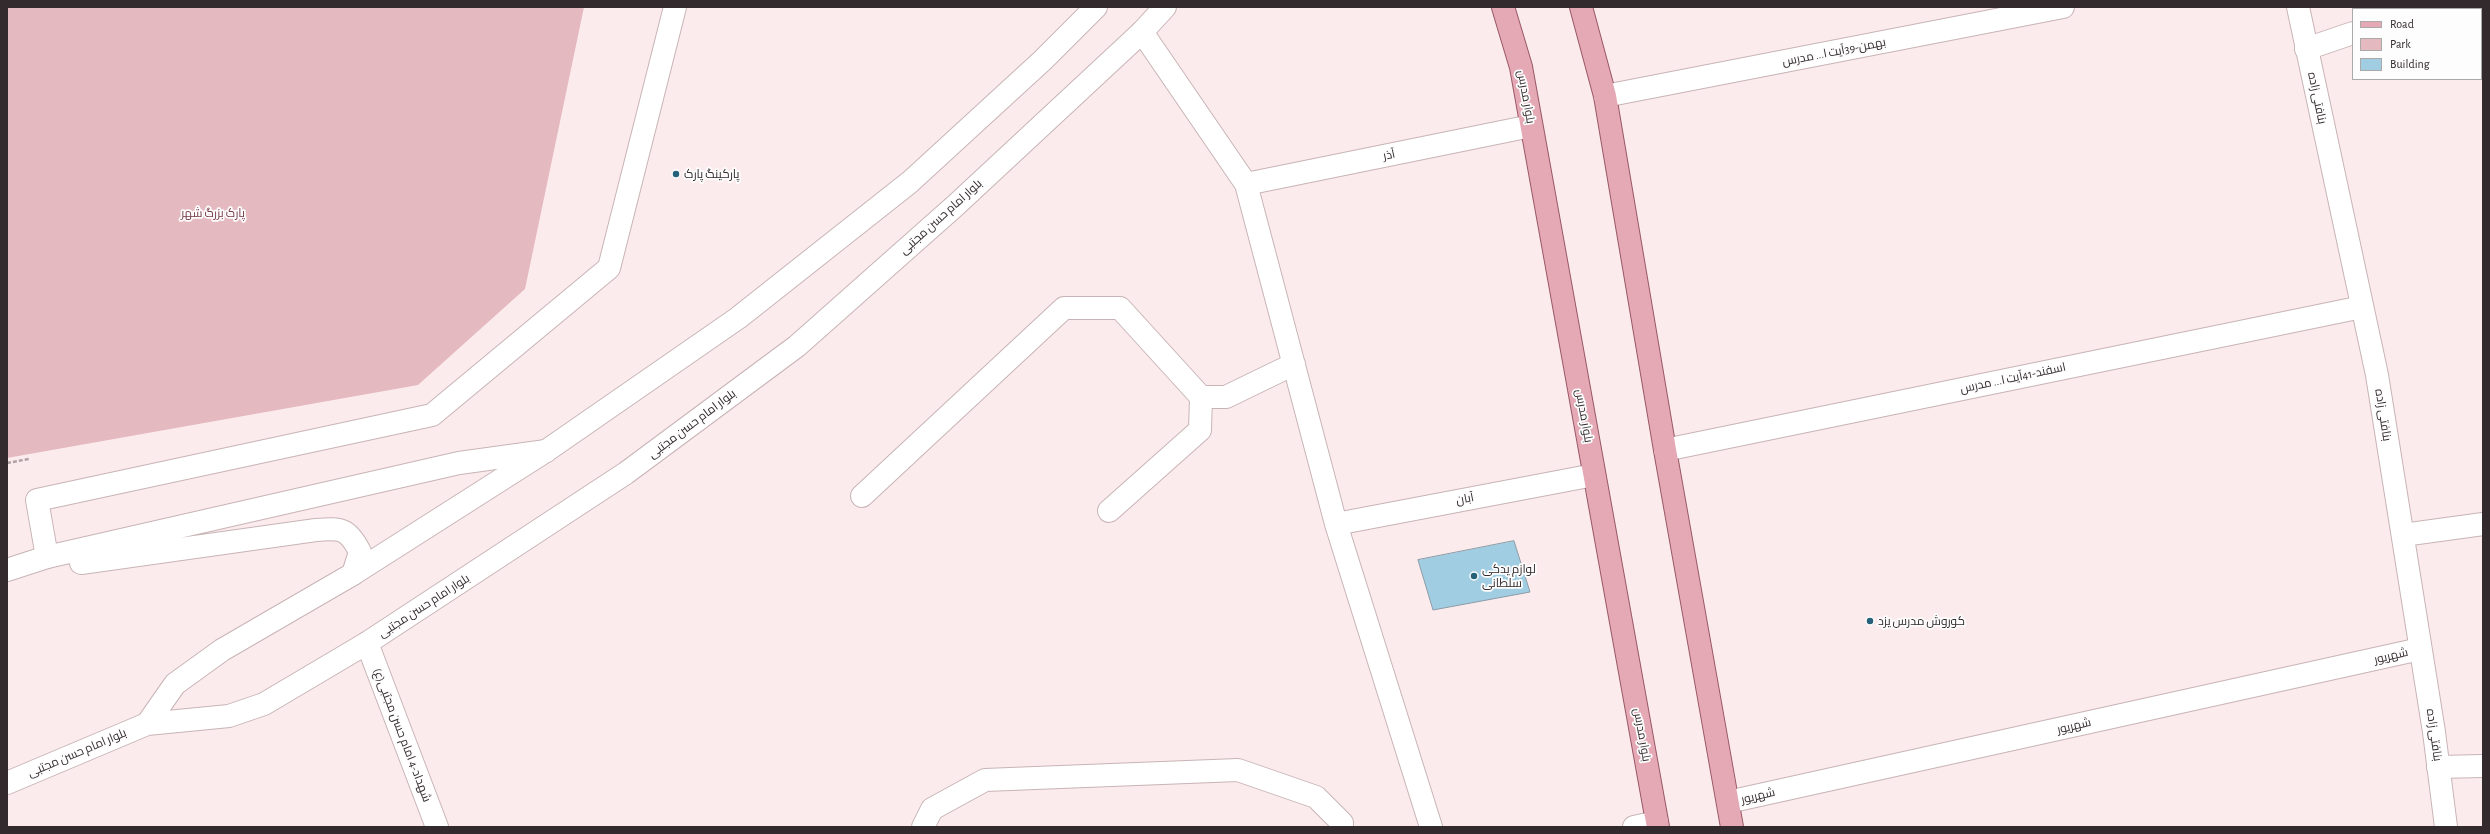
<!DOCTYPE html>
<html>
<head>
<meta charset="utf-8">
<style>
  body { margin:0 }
  #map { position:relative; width:2490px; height:834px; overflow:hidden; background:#fcebed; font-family:"Alegreya Sans",sans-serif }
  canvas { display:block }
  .frame { position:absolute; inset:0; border:8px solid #322a2c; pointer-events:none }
  .legend { position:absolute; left:2352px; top:8px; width:130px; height:72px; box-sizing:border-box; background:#fdfdfd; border:1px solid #aca9a9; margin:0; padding:5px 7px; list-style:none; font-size:12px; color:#322a2c }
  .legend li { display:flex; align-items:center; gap:8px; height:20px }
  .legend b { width:20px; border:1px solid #aca9a9 }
</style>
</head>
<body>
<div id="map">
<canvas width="2490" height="834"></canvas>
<div class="frame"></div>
<ul class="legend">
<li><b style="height:5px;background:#e4a9b5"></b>Road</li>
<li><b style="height:11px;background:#e4b9bf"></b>Park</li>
<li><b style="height:11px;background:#a1cde3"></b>Building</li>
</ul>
</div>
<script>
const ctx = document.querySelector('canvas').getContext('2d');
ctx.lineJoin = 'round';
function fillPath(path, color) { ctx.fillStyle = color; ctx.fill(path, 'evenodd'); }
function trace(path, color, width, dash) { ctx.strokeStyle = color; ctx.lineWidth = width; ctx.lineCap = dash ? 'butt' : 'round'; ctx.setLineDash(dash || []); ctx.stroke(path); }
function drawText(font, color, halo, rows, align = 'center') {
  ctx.font = font + ' "Alegreya Sans",Cairo,sans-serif'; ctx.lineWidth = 3.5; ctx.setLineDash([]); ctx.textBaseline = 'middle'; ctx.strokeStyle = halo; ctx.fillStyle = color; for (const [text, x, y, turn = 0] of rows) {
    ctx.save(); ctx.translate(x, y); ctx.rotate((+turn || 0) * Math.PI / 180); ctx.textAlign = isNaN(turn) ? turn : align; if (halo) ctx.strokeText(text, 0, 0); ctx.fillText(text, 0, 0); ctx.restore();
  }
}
const green = new Path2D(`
  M7 7H584L525 289 418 385 7 458Z`);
const building = new Path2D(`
  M1514 541 1530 592 1433 610 1418 560Z`);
const path = new Path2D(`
  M7 463 29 459`);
const lane = new Path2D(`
  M47 557 37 500 432 415 609 268 675 7`);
const street = new Path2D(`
  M2427 9 2433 7
  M1142 32 1246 184 1336 524 1431 827
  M2306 49 2353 33
  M1605 96 2063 7
  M1246 184 1531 126
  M1665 450 2362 307
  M862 496 1064 308H1120L1201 397H1226L1294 364
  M1109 511 1200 430 1201 397
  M1336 524 1594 475
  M2403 535 2483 524
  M81 563 316 530C341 528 348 528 360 552L353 574
  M7 570 47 557 459 463 546 451
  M367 643 437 827
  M2438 767 2483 766
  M1728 802 2420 649
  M923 827 932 809 985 780 1238 770 1316 797 1342 823V827
  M1634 827 1657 822`);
const secondary = new Path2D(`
  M1096 7 1043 60 910 182 738 318 546 451 353 574 222 650 175 684 147 724 229 716 264 704 367 643 626 473 797 346 956 205 1142 32 1165 7
  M2298 7 2377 375 2434 732 2446 827
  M7 783 147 724`);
const primary = new Path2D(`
  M1503 7 1521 67 1658 827
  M1581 7 1605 96 1665 450 1732 827`);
const markers = [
  [676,174,4,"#266079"],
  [1474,576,4,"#266079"],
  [1870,621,4,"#266079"]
];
const streetNames = [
  ["بهمن-39آیت ا... مدرس",1834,52,-11],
  ["بلوار مدرس",1526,97,80],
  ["بنافتی زاده",2317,98,78],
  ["آذر",1389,155,-12],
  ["بلوار امام حسن مجتبی",941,217,-42],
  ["اسفند-41آیت ا... مدرس",2013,378,-12],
  ["بنافتی زاده",2383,415,81],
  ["بلوار مدرس",1584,416,80],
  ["بلوار امام حسن مجتبی",692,424,-37],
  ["آبان",1465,499,-11],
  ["بلوار امام حسن مجتبی",424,606,-33],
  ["شهریور",2391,656,-13],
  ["شهریور",2074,726,-13],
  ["شهداد-4 امام حسن مجتبی(ع)",402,735,69],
  ["بلوار مدرس",1642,735,80],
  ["بنافتی زاده",2434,735,82],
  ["بلوار امام حسن مجتبی",77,753,-23],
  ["شهریور",1758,796,-13]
];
const poiNames = [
  ["پارکینگ پارک",684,174],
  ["لوازم یدکی",1482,569],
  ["سلطانی",1482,583],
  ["کوروش مدرس یزد",1878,621]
];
const parkNames = [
  ["پارک بزرگ شهر",213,213]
];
fillPath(green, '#e4b9bf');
fillPath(building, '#a1cde3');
trace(building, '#8a9ca5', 1);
trace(lane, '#c8b4b6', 24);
trace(street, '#c8b4b6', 24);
trace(secondary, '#c8b4b6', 24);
trace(primary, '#9a5865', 24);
trace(path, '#afa2a4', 2.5, [4, 2]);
trace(lane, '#fff', 22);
trace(street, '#fff', 22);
trace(secondary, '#fff', 22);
trace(primary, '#e4a9b5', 22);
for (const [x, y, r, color] of markers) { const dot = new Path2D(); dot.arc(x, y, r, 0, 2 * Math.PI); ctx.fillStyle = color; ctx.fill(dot); trace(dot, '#fdfdfd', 1.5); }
drawText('12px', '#322a2c', '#fdfdfd', streetNames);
drawText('12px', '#322a2c', '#fdfdfd', poiNames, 'left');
drawText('12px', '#783b48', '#fdfdfd', parkNames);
</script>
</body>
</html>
